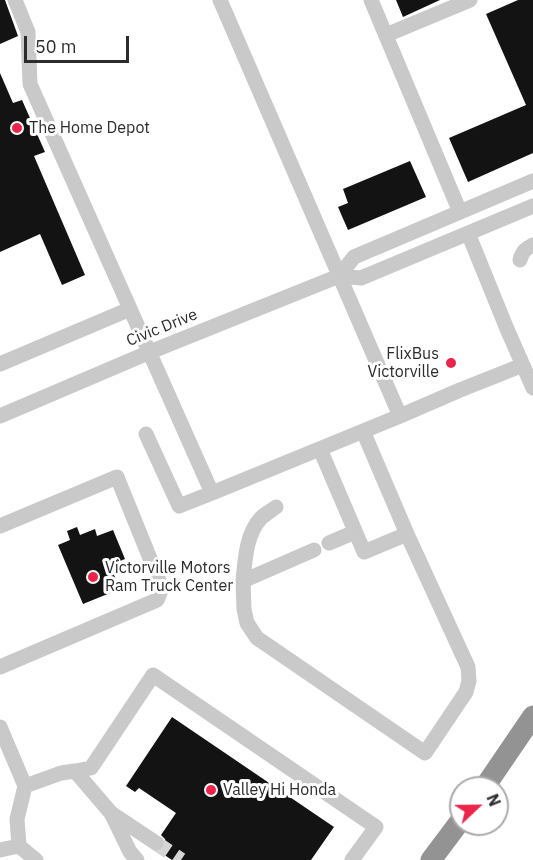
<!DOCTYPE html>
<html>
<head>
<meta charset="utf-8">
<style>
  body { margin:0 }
  #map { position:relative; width:533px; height:860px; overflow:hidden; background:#fff; font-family:"IBM Plex Sans",sans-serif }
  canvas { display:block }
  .north { position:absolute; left:449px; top:776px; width:60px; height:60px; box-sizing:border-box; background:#fff; border:2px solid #ababab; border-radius:50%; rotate:68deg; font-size:16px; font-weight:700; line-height:24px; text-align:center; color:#2c2c2c }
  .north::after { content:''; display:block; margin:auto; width:21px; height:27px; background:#ed244a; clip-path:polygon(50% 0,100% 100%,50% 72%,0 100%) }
  .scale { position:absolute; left:24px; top:36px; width:105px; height:27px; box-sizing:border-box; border:3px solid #2c2c2c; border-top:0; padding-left:8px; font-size:18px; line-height:21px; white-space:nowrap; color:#2c2c2c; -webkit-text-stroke:4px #fff; paint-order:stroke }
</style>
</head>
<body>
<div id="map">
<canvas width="533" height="860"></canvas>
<div class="north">N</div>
<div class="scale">50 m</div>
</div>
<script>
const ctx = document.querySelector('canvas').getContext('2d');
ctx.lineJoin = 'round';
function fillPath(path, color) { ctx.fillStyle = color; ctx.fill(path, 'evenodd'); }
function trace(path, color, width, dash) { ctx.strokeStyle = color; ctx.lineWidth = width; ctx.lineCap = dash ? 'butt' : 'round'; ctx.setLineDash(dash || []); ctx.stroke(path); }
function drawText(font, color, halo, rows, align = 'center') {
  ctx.font = font + ' "IBM Plex Sans",sans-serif'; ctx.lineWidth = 6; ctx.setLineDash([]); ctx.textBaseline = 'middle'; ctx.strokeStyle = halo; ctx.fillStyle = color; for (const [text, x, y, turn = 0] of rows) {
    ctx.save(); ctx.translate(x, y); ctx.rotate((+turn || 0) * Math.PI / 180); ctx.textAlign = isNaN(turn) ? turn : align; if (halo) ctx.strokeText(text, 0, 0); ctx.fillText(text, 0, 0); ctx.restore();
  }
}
const building = new Path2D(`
  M0 0H5L18 36 0 44Z
  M396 0H440L403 17Z
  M518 0H533V153L468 182 449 138 526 105 486 14Z
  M0 73 13 103 22 100 45 152 34 156 85 275 62 285 40 234 0 252Z
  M410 161 426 197 348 230 338 207 348 203 343 189Z
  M77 527 80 535 95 529 97 536 113 530 125 559 110 565 120 589 83 604 58 545 70 540 67 531Z
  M172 717 334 827 311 860H172L160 852 164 849 166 844 165 839 161 835 176 813 139 788 135 792 126 786Z`);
const minorTunnel = new Path2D(`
  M156 843 181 860`);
const minor = new Path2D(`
  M15 0 28 32 30 84 212 493 400 416
  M220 0 400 416 460 390 523 365
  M371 0 460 212
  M386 35 470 0
  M468 233 507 329 533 388
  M520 260C522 252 525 249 533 245
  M339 276 361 278 533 206
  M0 364 130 309
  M0 416 150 352 339 276 354 257 533 181
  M146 434 179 506 212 493
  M320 449 364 552 407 534 363 431
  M0 526 117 477 162 588 157 600 0 667
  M329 543 355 532
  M314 550 243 581 244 609 247 623 257 638 425 753 466 692 469 681 468 667 407 534
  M243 581C245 560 246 534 261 518 265 514 271 511 276 507
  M0 727 25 786
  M75 771 91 768 153 675 376 827 352 860
  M25 786 61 773 75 771 111 813 130 852 137 860
  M25 786 17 819 19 846 36 860
  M111 813 156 843
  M0 850 19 846`);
const highway = new Path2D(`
  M484 788 533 716
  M431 860 461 820`);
const markers = [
  [17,128,6,"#ed244a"],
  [451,363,6,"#ed244a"],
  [93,577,6,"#ed244a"],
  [211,790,6,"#ed244a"]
];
const poiNames = [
  ["The Home Depot",29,128],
  ["FlixBus",439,354,"right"],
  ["Victorville",439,372,"right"],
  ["Victorville Motors",105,568],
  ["Ram Truck Center",105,586],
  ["Valley Hi Honda",223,790]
];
const streetNames = [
  ["Civic Drive",162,328,-22]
];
fillPath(building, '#131313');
trace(minorTunnel, '#d5d5d5', 15, [15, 8]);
trace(minor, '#c9c9c9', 15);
trace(highway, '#939393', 21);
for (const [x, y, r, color] of markers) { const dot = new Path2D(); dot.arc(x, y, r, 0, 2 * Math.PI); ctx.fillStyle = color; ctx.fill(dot); trace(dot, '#fff', 2); }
drawText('16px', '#2c2c2c', '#fff', poiNames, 'left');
drawText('16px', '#2c2c2c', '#fff', streetNames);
</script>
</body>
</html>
